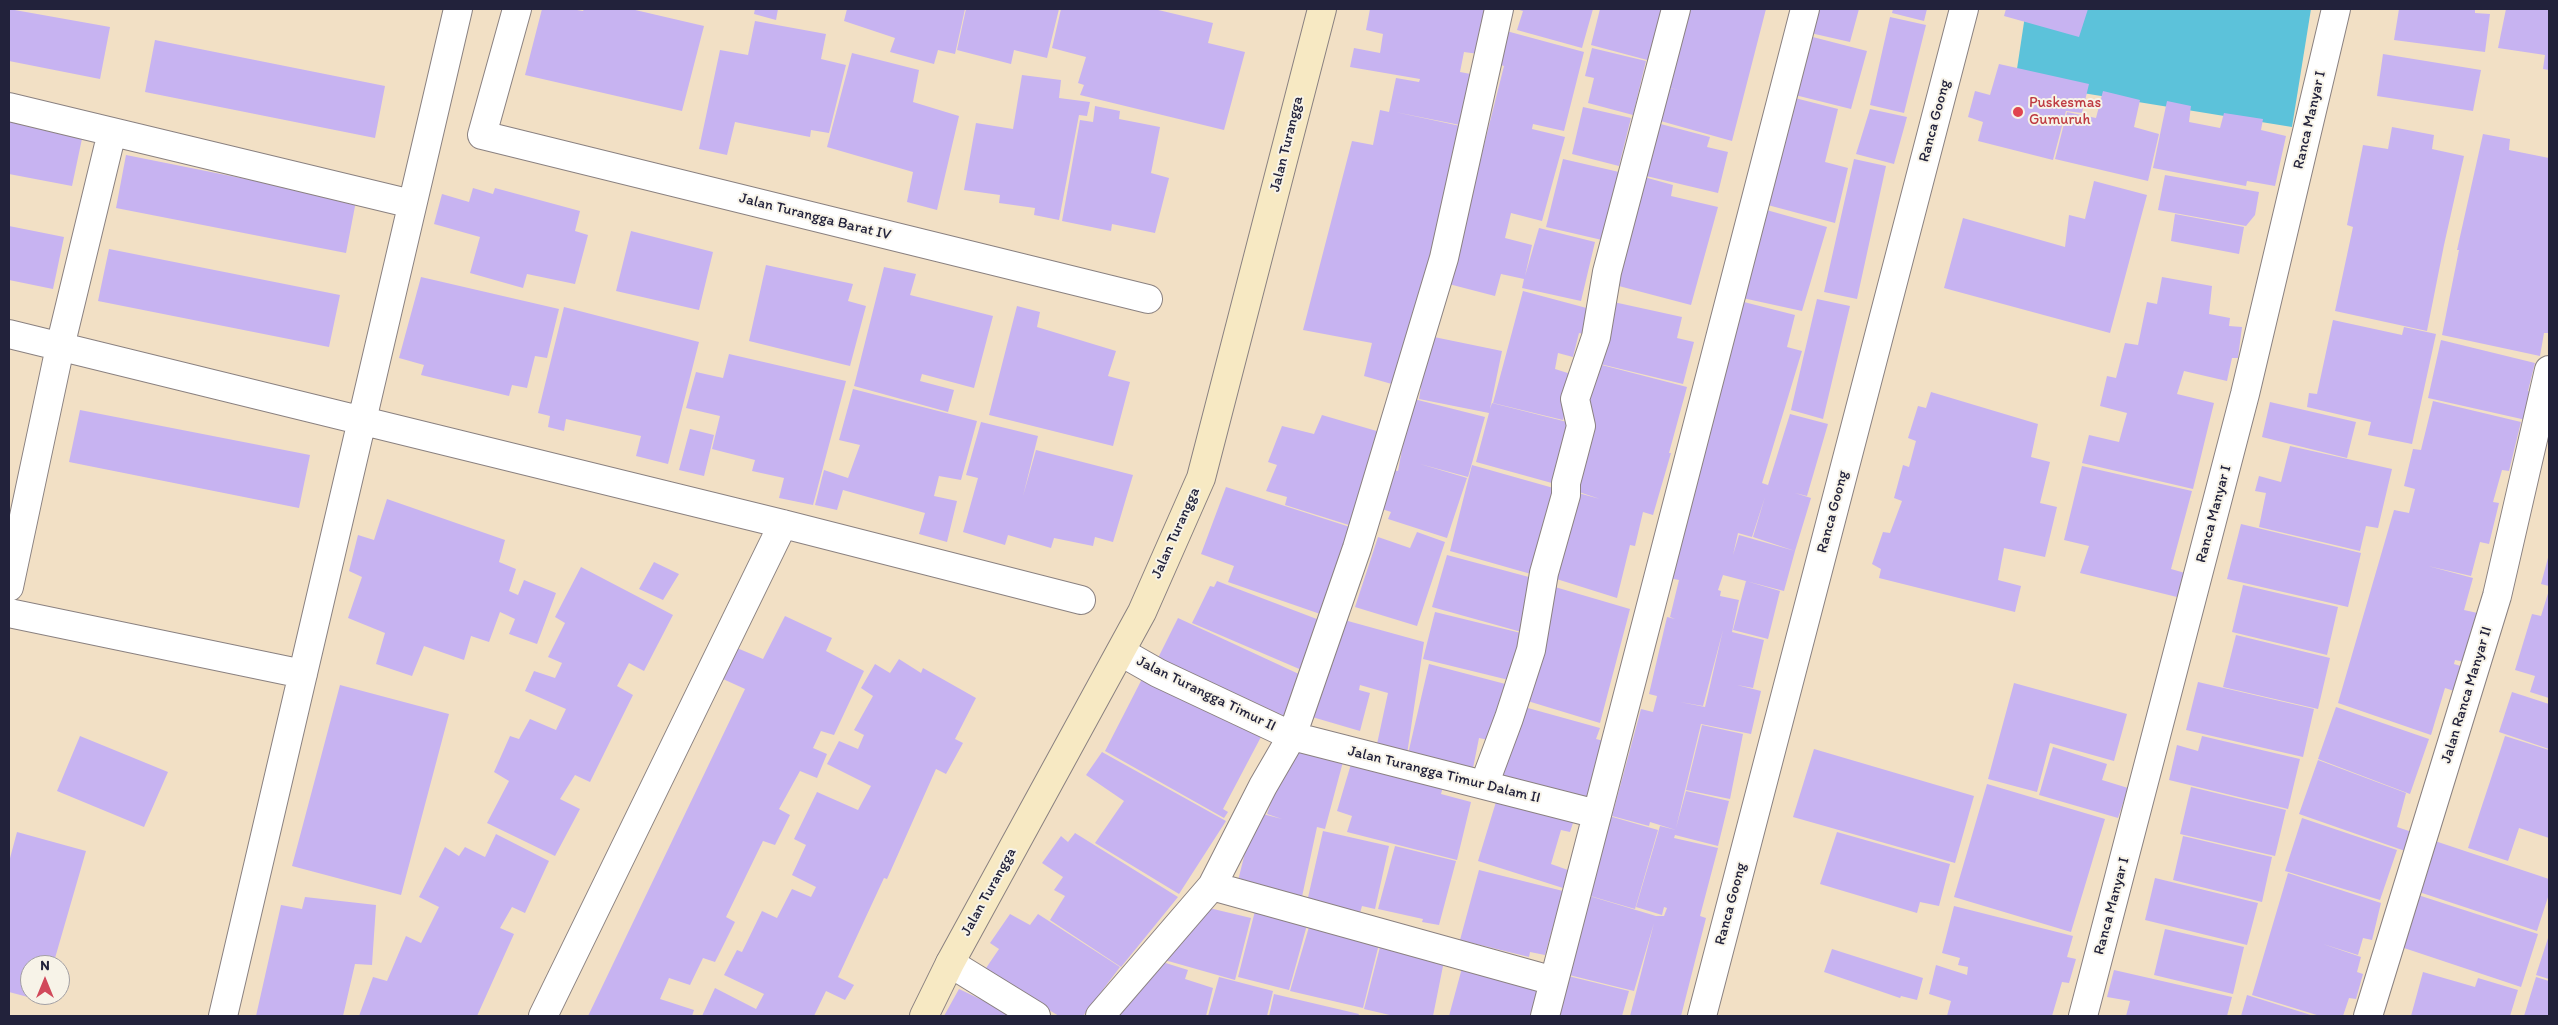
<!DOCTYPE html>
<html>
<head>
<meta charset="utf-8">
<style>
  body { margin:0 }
  #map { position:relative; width:2558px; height:1025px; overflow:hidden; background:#f2e0c5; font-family:Itim,sans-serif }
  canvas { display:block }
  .frame { position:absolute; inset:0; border:10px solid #22223b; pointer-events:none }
  .north { position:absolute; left:20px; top:955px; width:50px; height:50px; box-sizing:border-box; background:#f7f3e8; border:1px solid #a29fa3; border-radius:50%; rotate:0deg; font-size:14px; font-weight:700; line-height:20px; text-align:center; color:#22223b }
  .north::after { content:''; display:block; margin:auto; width:18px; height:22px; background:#d1495b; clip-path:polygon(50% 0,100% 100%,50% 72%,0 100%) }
</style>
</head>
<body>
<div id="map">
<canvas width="2558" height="1025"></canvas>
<div class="frame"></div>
<div class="north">N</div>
</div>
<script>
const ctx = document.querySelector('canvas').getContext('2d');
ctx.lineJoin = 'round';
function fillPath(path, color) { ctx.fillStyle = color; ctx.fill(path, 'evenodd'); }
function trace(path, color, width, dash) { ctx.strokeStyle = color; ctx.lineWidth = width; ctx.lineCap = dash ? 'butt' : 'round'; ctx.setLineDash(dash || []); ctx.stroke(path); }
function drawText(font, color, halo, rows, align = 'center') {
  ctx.font = font + ' Itim,sans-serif'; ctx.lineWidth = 4; ctx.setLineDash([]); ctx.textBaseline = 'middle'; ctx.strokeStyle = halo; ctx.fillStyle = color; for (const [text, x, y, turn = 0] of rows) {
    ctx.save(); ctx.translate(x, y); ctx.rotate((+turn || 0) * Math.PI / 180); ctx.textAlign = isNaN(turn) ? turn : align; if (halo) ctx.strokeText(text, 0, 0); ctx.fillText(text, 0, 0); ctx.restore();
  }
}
const water = new Path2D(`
  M2026 9H2311L2292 127 2015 82Z`);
const building = new Path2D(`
  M9 9 110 27 100 79 9 61Z
  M542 9H571L583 11 584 9H631L704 26 682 111 525 75Z
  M755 9H778L776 20 754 14Z
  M847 9H965L955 54 938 50 934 64 890 52 895 38 844 21Z
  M966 9H1059L1047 58 1014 50 1011 64 957 50Z
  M1061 9H1154L1213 23 1208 43 1245 52 1224 130 1080 95 1084 85 1078 83 1086 57 1052 48Z
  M1370 9H1495L1486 55 1464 52 1460 72 1476 75 1465 126 1395 112 1465 127 1402 387 1364 376 1372 343 1303 330 1352 141 1373 145 1380 110 1389 112 1396 78 1419 82 1420 79 1350 67 1354 48 1380 53 1383 34 1366 30Z
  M1516 9H1593L1582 48 1517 30 1523 11Z
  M1600 9H1665L1651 61 1591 45Z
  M1683 9H1766L1732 141 1657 120 1665 87 1678 90 1663 86Z
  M1812 9H1859L1850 42 1806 32Z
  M1893 9H1927L1924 21 1892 13Z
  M2006 9H2088L2079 37 2004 16Z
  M2399 9H2475V13L2490 14 2485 52 2394 40Z
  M2506 9H2549V70L2543 69 2545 55 2498 48Z
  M1890 17 1926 25 1904 113 1870 105Z
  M755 21 826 34 821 59 846 65 829 133 811 130 810 137 735 122 727 155 699 149 720 50 748 55Z
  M1499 29 1584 52 1564 131 1533 124 1532 129 1565 137 1542 221 1511 213 1505 238 1532 245 1525 276 1539 228 1595 242 1581 301 1522 288 1524 279 1501 274 1495 296 1445 283 1472 155 1481 157 1504 66 1489 61Z
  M1805 35 1867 51 1851 109 1791 94Z
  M155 40 385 86 375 138 145 92Z
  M1592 48 1646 61 1633 115 1588 103 1594 78 1585 76Z
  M852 53 919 70 913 102 959 116 937 210 907 202 913 172 827 147Z
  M2383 54 2481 70 2473 111 2377 96Z
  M1999 64 2089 84 2082 113 2066 111 2053 160 1978 141 1983 122 1968 117 1975 91 1990 95Z
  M1022 75 1061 80 1059 98 1090 102 1087 116 1079 115 1059 220 1034 215 1035 208 999 203 1000 195 964 190 976 123 1013 129Z
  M2103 91 2140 100 2134 127 2159 134 2148 181 2055 159 2067 112 2096 118Z
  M1791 97 1838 109 1825 162 1848 168 1835 223 1764 204Z
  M2167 101 2191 106 2189 122 2220 128 2224 113 2263 119 2261 130 2286 136 2275 186 2247 181 2246 186 2153 168Z
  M1095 106 1120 111 1119 119 1160 127 1151 173 1169 178 1155 233 1112 224 1111 231 1062 221 1080 120 1093 122Z
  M1583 107 1631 118 1619 166 1572 154Z
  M1870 109 1907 117 1894 164 1856 154Z
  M9 120 83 134 72 186 9 174Z
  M1653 122 1710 137 1707 147 1728 152 1718 193 1642 175Z
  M2392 127 2434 135 2432 149 2464 156 2444 245 2427 331 2335 311 2353 227 2347 225 2363 145 2388 149Z
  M2483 134 2510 139 2509 150 2549 158V333H2544L2540 356 2442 335 2459 250H2457Z
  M126 155 356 201 346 253 116 208Z
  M1563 159 1619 172 1602 240 1546 227Z
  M1854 159 1886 166 1857 299 1824 292Z
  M2165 175 2259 192 2255 215 2246 226 2158 210Z
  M1644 177 1673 185 1671 196 1718 207 1691 305 1615 285Z
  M2094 181 2147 195 2110 333 1944 288 1963 218 2065 247 2069 215 2085 219Z
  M473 188 493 194 495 188 580 211 575 231 588 235 575 284 527 274 523 288 470 273 480 237 434 224 442 194 469 202Z
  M1763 209 1827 227 1802 311 1738 297Z
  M2175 214 2244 227 2239 254 2171 241Z
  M9 226 64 237 53 289 9 280Z
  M631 231 713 252 699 310 616 291Z
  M109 249 340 295 329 347 98 301Z
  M766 265 853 284 848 301 866 306 850 366 749 341Z
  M884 267 916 274 910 295 993 316 974 388 922 374 920 381 954 390 948 412 854 386Z
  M421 277 559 309 547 358 535 356 527 388 512 385 509 396 421 375 424 365 399 358Z
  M2162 277 2212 286 2209 314 2230 318 2229 326 2242 327 2238 358H2232L2227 381 2184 371 2177 394 2214 403 2193 489 2082 463 2089 435 2119 442 2127 413 2100 406 2107 376 2116 378 2125 343 2138 345 2147 302 2157 304Z
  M1523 291 1594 310 1588 335 1579 333 1573 357 1558 353 1555 369 1574 375 1563 420 1493 403Z
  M1817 299 1850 306 1823 419 1791 410Z
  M1609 301 1682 317 1677 338 1694 342 1683 384 1596 363Z
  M1744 302 1795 315 1787 347 1802 351 1762 483 1768 485 1790 414 1828 424 1807 496 1795 493 1811 498 1795 551 1753 537 1765 497 1752 537 1738 533 1733 555 1739 535 1795 551 1784 591 1723 575 1718 590 1721 591 1720 596 1739 600 1732 632 1764 640 1753 688 1737 685 1761 691 1751 734 1701 724 1685 790 1683 789 1685 790 1676 828 1686 791 1729 801 1718 846 1675 835 1674 838 1718 848 1700 916 1706 918 1681 1016H1630L1654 923 1634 991 1565 974 1586 895 1656 916H1664L1667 908 1664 907 1662 915 1636 907 1660 826 1676 830 1650 822 1649 826 1612 816 1641 709 1653 712 1657 696 1649 694 1667 617 1675 619 1670 617 1679 580 1668 578ZM1723 630 1705 707 1680 702 1703 706Z
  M1017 306 1040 312 1037 327 1116 351 1108 376 1130 382 1113 446 989 415Z
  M564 307 699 342 668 464 636 456 641 436 566 419 564 431 548 427 550 416 538 413Z
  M2333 320 2402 335 2404 327 2436 334 2412 444 2368 435 2371 422 2307 407 2309 393 2317 394Z
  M1434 337 1502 351 1490 409 1492 403 1575 424 1559 485 1476 462 1489 413 1419 399 1421 387 1416 386 1423 356 1429 357Z
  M2441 340 2535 363 2528 391 2541 395 2535 422 2428 398Z
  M729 354 846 381 813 505 779 498 784 478 752 471 755 460 712 449 720 416 686 408 696 372 723 378Z
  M1594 363 1687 387 1669 453H1671L1653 515 1643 512 1635 546 1630 545 1617 598 1547 576 1571 491 1600 499 1570 489 1593 415 1582 411Z
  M853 389 977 421 961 480 939 476 934 496 957 501 947 542 919 534 925 513 843 490 837 510 815 505 824 470 848 478 860 445 839 440Z
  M1931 392 2038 424 2031 457 2050 462 2040 503 2057 507 2045 557 2004 548 1998 580 2021 586 2015 612 1879 578 1881 569 1872 564 1883 532 1890 533 1902 501 1894 498 1903 465 1909 467 1916 441 1908 438 1918 406 1926 408Z
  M1406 397 1485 417 1468 477 1420 464 1467 478 1447 538 1388 519 1391 512 1376 507 1387 469 1398 471 1403 444 1393 442Z
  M2433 401 2521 422 2509 471 2502 470 2493 502 2499 503 2489 544 2480 542 2471 576 2428 566 2473 578 2464 610 2482 614 2469 663 2455 660 2454 664 2467 668 2460 693 2445 688 2431 735 2338 703 2394 510 2409 513 2415 489 2404 486 2413 449 2421 450Z
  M2270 402 2356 422 2347 458 2262 437Z
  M80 410 310 455 299 508 69 462Z
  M1322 415 1380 432 1352 526 1285 505 1287 497 1266 491 1277 465 1268 462 1282 426 1314 434Z
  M981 422 1038 436 1023 496 1036 450 1133 475 1113 542 1095 537 1093 546 1054 538 1051 548 1008 535 1005 545 963 532 978 478 966 475Z
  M690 429 714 435 704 476 679 470Z
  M2290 446 2392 469 2378 528 2366 526 2360 551 2259 527 2266 493 2255 491 2259 476 2281 482Z
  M1472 465 1564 491 1538 576 1450 551Z
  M2082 466 2192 491 2171 569 2192 575 2185 599 2080 573 2089 546 2064 540Z
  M1226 487 1353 528 1326 616 1228 582 1234 566 1201 554Z
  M387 499 505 540 499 562 516 569 509 591 518 595 524 580 556 593 537 644 509 634 515 619 500 612 489 642 471 636 464 660 424 646 412 676 376 664 385 633 348 618 362 577 349 571 358 535 374 540Z
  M2241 524 2361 553 2348 607 2227 579Z
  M1417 532 1445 542 1417 626 1355 607 1378 537 1410 548Z
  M2549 554V586L2541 584Z
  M1447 555 1540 580 1525 633 1432 607Z
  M654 562 679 574 663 600 639 589Z
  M581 567 673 615 644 671 629 663 617 686 633 695 590 782 575 775 560 799 580 809 555 856 487 823 509 781 494 772 510 736 519 739 530 719 556 730 566 709 525 691 534 671 555 678 562 663 548 657 565 623 555 617Z
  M1217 581 1322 621 1304 671 1192 623 1210 586 1214 587Z
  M1746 581 1780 591 1768 639 1733 630Z
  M2243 585 2338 607 2327 655 2232 632Z
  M1555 587 1630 609 1600 723 1521 699Z
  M2549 590V698L2530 692 2535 676 2515 670 2532 614 2541 616Z
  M1435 612 1529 635 1517 682 1423 659Z
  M785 616 832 638 826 651 864 671 834 735 821 731 813 748 827 754 817 778 800 771 779 809 790 815 775 845 763 841 726 917 735 922 715 962 703 958 690 985 669 978 660 999 694 1010 692 1016H588L745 689 723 679 737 648 763 659Z
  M1178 618 1301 675 1284 716 1158 658Z
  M1337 618 1424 642 1407 754 1377 744 1388 693 1360 685 1359 690 1370 693 1360 731 1302 714Z
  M2236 635 2330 658 2318 709 2223 687Z
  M899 659 921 673 923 668 976 698 955 739 963 743 946 774 936 769 887 879 884 878 838 977 854 985 845 1000 826 991 814 1016H702L715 988 756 1009 764 994 724 975 737 950 742 952 762 911 777 918 792 889 811 897 816 887 792 875 806 845 794 839 817 792 858 810 871 786 827 764 839 741 858 749 864 735 854 730 873 696 861 688 875 664 890 673Z
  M1429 664 1513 686 1498 742 1479 738 1472 773 1408 754Z
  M1143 677 1262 735 1223 809 1228 812 1224 818 1105 751Z
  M2198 682 2314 709 2303 757 2186 730Z
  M2014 683 2127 714 2114 761 2050 743 2037 792 1988 779Z
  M340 685 449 714 401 895 292 866Z
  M2512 692 2549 704V749L2499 732Z
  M1517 705 1600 728 1596 739 1604 741 1590 801 1494 775Z
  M2336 707 2429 739 2410 794 2318 759Z
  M1702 725 1743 734 1730 799 1686 790Z
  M80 736 168 772 144 827 57 791Z
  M2202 736 2300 759 2288 809 2169 780 2177 745 2198 751Z
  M2505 736 2549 750V838L2519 828 2508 861 2468 848Z
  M1292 741 1344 758 1325 829 1317 827 1300 906 1235 893 1255 812 1282 819 1267 814Z
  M2053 747 2107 764 2102 780 2128 788 2118 818 2039 795Z
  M1814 749 1974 796 1955 863 1793 817Z
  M1102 752 1226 821 1179 894 1095 843 1124 801 1086 775Z
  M1354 754 1445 779 1441 794 1471 802 1457 860 1347 832 1352 816 1337 811Z
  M2318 760 2406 793 2397 827 2415 833 2408 852 2299 814Z
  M1987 784 2105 819 2071 932 1954 897Z
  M2191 787 2286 810 2275 856 2180 834Z
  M1499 792 1576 814 1570 832 1561 830 1551 864 1568 870 1563 888 1478 861Z
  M1609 816 1658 830 1635 909 1587 895Z
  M2302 818 2397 850 2380 900 2285 871Z
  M1323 831 1389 846 1375 909 1362 906 1360 913 1307 902Z
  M17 832 86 851 53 965H30V995H45L43 1001 9 992V862Z
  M1837 832 1950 864 1939 906 1920 902 1917 913 1820 884Z
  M1075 833 1178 897 1121 967 1050 920 1065 896 1054 890 1063 877 1042 863 1061 836 1068 842Z
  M496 834 549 861 525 913 512 907 500 928 514 934 477 1016H359L373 977 387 981 406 936 421 943 439 907 419 897 445 847 459 856 465 847 485 857Z
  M2183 836 2272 857 2262 902 2173 880Z
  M2435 841 2549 879V894L2537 931 2419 892Z
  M1395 846 1456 861 1439 925 1422 922 1423 919 1378 909Z
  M1479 870 1563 891 1545 955 1530 952 1529 957 1460 940Z
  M2288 873 2381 903 2372 940 2363 938 2358 955 2323 944 2361 957 2357 972 2363 974 2356 999 2349 998 2343 1016H2320L2252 995Z
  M2155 878 2258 903 2247 945 2145 920Z
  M2418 895 2538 934 2521 987 2401 947Z
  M305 897 376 905 372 965 355 964 343 1016H256L281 905 302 909Z
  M1954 906 2073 936 2067 957 2076 959 2069 983 2062 982 2052 1016H1947L1951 1001 1929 994 1936 965 1967 975 1968 967 1958 965 1960 958 1942 953Z
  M1205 907 1251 918 1235 980 1161 959 1176 936 1185 940Z
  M1255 911 1307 925 1289 990 1238 977Z
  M1010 914 1030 925 1038 914 1120 967 1083 1016H1059L984 971 999 949 990 943Z
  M1309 927 1379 944 1363 1008 1290 991Z
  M2165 929 2244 947 2233 994 2154 975Z
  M2549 935V979L2536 975Z
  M1380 947 1444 961 1433 1016H1394L1364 1009Z
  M1832 949 1923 978 1917 1000 1901 996 1900 998 1824 972Z
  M1156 960 1188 970 1185 979 1213 988 1206 1016H1116Z
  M1462 968 1541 980 1532 1016H1449Z
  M2114 970 2232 997 2227 1016H2126L2130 1001 2107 997Z
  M2423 972 2475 987 2478 978 2518 990 2510 1016H2411Z
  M1564 975 1629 991 1622 1016H1553Z
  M1219 977 1273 991 1267 1016H1208Z
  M2536 977 2549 981V1016H2524Z
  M959 989 1016 1016H944Z
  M1274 994 1359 1014 1358 1016H1269Z
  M2247 995 2314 1016H2241Z`);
const minor = new Path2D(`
  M517 9 482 135 1148 299
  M9 107 412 204
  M9 334 783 524 1081 600
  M9 587 60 347 112 132
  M9 613 303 674
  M1121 652 1158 673 1292 736 1597 814
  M1484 785 1509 718 1531 650 1544 573 1566 495V483L1581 426 1575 399 1596 337 1607 272 1676 9
  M1212 886 1554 981
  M950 963 1036 1016
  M223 1016 458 9
  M543 1016 783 524
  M1100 1016 1212 886 1263 786 1292 736 1357 548 1444 258 1499 9
  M1545 1016 1805 9
  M1702 1016 1964 9
  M2083 1016 2245 394 2336 9
  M2368 1016 2497 596 2549 370`);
const secondary = new Path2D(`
  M924 1016 950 963 1142 612 1201 478 1322 9`);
const markers = [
  [2018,112,6,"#e0444e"]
];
const healthNames = [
  ["Puskesmas",2029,103],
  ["Gumuruh",2029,120]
];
const streetNames = [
  ["Ranca Manyar I",2310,120,-77],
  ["Ranca Goong",1935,121,-75],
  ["Jalan Turangga",1287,144,-76],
  ["Jalan Turangga Barat IV",815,217,14],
  ["Ranca Goong",1833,512,-75],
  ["Ranca Manyar I",2214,514,-75],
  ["Jalan Turangga",1176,533,-66],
  ["Jalan Turangga Timur II",1206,694,26],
  ["Jalan Ranca Manyar II",2467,695,-73],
  ["Jalan Turangga Timur Dalam II",1444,775,14],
  ["Jalan Turangga",989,892,-61],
  ["Ranca Goong",1731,904,-75],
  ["Ranca Manyar I",2112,906,-75]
];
fillPath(water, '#5cc2da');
fillPath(building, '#c7b3f1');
trace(minor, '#8a8180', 30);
trace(secondary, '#8a8180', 30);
trace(minor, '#fff', 28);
trace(secondary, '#f7e9c3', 28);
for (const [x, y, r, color] of markers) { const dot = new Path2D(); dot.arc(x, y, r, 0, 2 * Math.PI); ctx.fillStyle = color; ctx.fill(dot); trace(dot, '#f7f3e8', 2); }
drawText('15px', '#be3a42', '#f7f3e8', healthNames, 'left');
drawText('15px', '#22223b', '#f7f3e8', streetNames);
</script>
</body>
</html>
